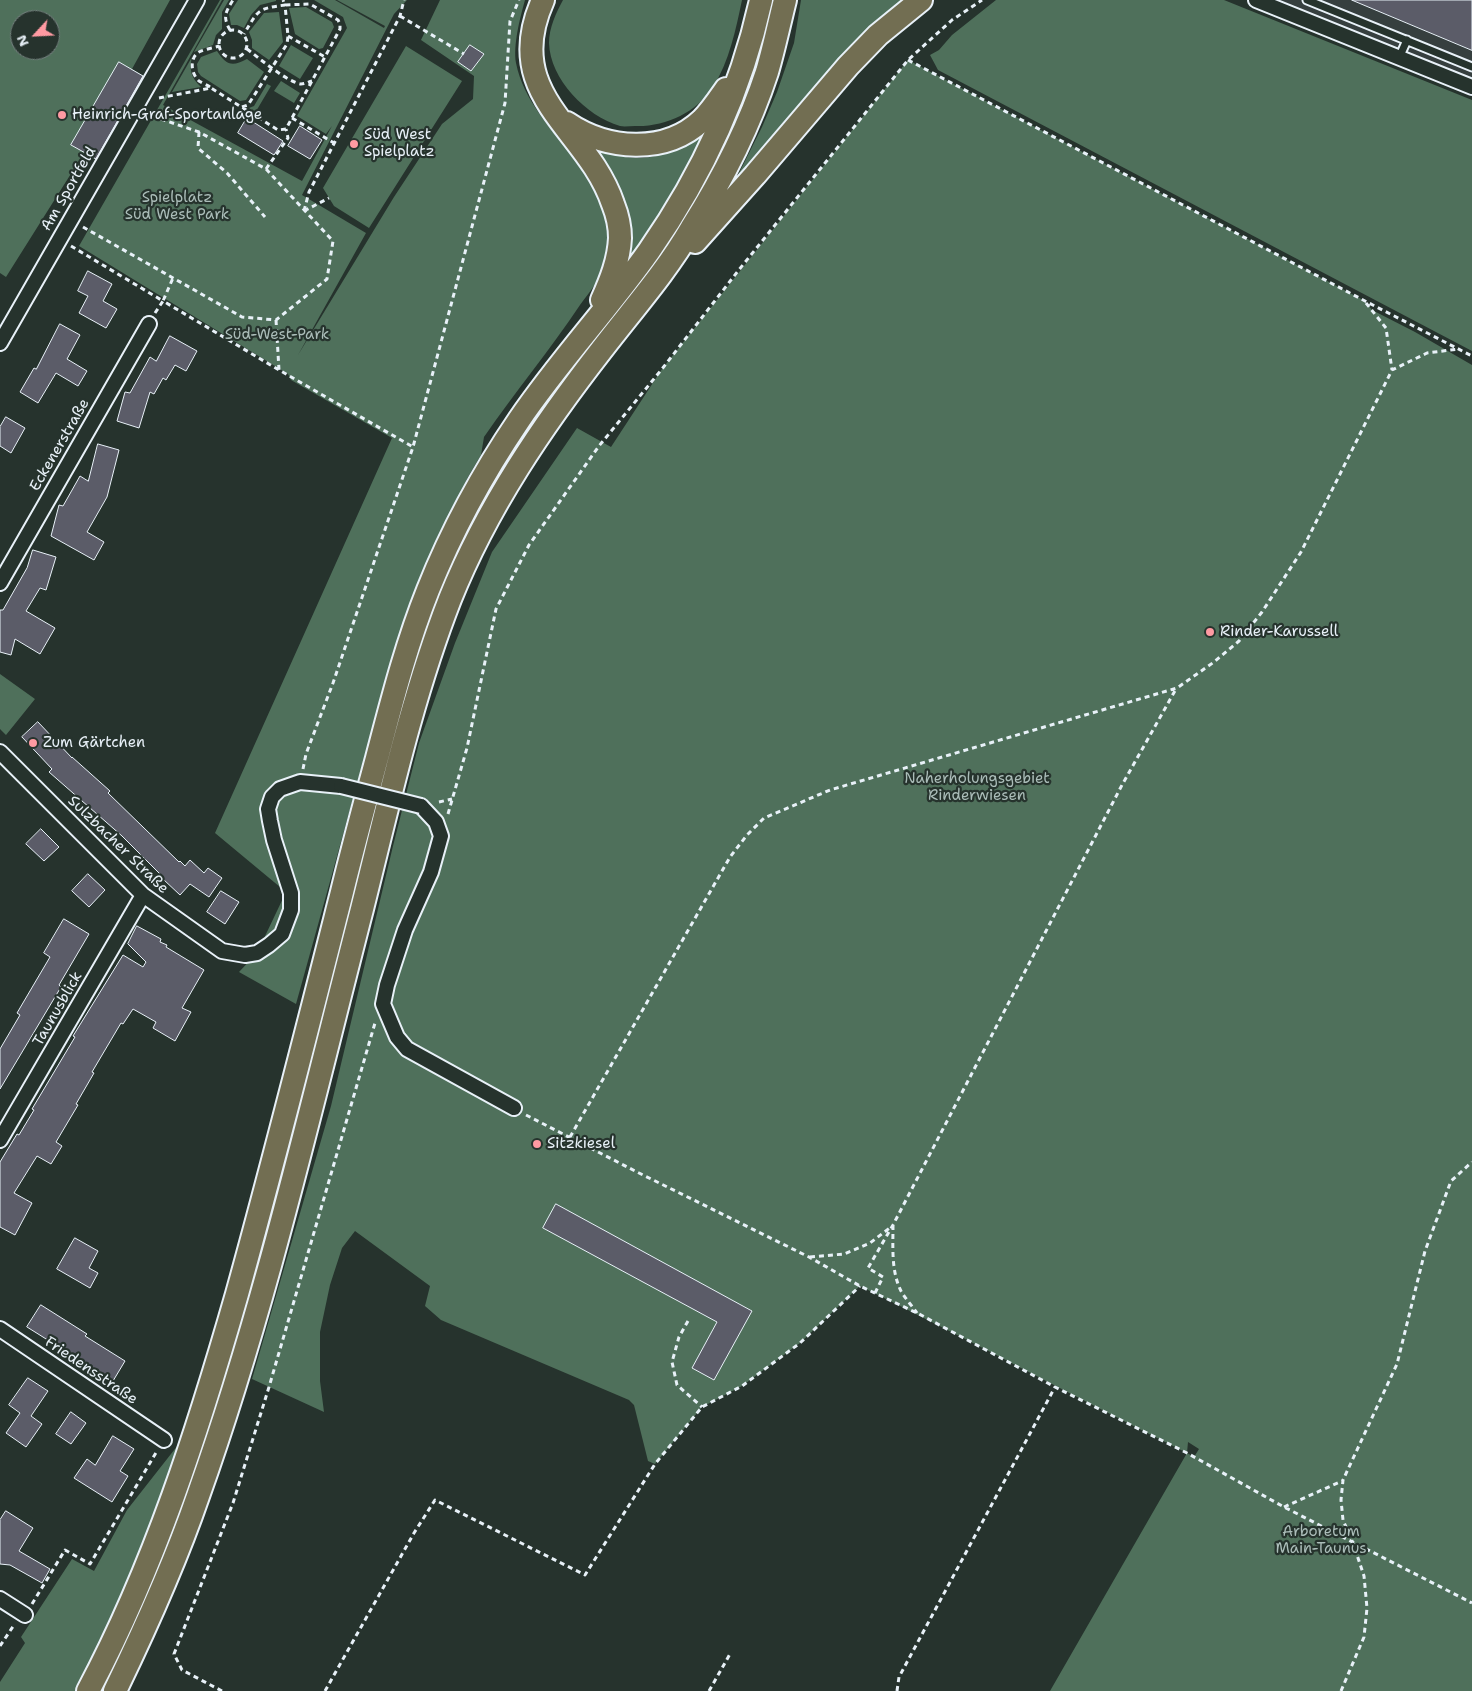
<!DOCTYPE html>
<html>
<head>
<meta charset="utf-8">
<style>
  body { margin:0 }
  #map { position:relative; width:1472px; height:1691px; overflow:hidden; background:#26332d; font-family:"Shantell Sans",sans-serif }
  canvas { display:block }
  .north { position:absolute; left:10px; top:10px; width:50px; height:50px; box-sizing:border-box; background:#26332d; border:1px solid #747f7e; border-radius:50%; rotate:245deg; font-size:14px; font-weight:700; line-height:20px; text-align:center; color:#e8f1f8 }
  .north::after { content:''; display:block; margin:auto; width:18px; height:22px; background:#ff9aa2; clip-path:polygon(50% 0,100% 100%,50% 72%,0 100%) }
</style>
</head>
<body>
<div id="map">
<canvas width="1472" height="1691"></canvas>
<div class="north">N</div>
</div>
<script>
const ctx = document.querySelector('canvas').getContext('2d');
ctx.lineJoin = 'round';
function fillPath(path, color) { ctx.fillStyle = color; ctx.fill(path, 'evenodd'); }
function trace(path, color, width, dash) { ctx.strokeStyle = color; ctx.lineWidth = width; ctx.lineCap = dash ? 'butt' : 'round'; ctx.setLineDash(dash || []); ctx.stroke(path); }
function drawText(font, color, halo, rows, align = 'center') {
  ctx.font = font + ' "Shantell Sans",sans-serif'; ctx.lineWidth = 4.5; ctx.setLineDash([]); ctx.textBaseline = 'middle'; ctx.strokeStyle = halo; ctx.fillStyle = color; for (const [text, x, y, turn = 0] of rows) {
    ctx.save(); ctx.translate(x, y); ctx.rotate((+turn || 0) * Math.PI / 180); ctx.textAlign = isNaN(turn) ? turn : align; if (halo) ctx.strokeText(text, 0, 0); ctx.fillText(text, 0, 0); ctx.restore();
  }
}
const built = new Path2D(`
  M1271 0H1472V80Z`);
const green = new Path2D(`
  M0 0H170L132 69 145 77 97 160 84 153 6 277 0 273ZM20 20H50V50H20Z
  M220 0H222L163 105 302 181 332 126 326 134 297 116 347 28 343 17 314 0H335L384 28 385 26 337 0H407L394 14 302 195 366 233 298 355 394 197 442 124 473 99 474 76 421 40 440 0H525C520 18 513 45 516 63 531 138 629 178 605 263 601 278 589 293 580 305 550 350 515 392 484 437L481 455 468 477 421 575 407 630 377 712 296 1004 239 972 257 953 286 892 215 833 392 438 291 380 288 374 79 246Z
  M224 0H229L222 12V29L216 35 213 45 194 52Z
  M238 0H276V1L260 5 251 15 244 28 237 25H231L229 14Z
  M563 0H742C736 29 729 62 713 87 696 113 665 127 635 126 630 126 624 127 620 126 586 116 550 79 549 43 549 28 556 13 563 0Z
  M801 0H908L835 67 779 129 735 186 734 183 762 127 777 92 794 43Z
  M996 0H1224L1472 100V351L938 70 930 55 939 50 952 35Z
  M306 7 332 22 334 27 323 48 319 49 295 34 289 8Z
  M279 12 283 42 269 60 252 48V40L249 32 264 13Z
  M291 45 313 58 300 79 279 66Z
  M406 46 462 81 369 228 334 206 323 188Z
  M217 51C226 65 232 67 247 59L264 72 246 100 240 101 201 76 198 72 197 64 201 57Z
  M192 57C189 69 191 78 201 87L172 92Z
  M908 60 1365 301 1372 310 1415 332 1472 365V1691H1050L1187 1453C1077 1398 970 1340 860 1286L800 1343 742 1386 702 1407 655 1464 648 1461 634 1405 629 1400 441 1320 425 1306 430 1286 355 1231 342 1248 330 1285 320 1332V1381L324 1412 252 1379 331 1106 393 846 419 743 455 643 492 552 577 428 611 447 662 369ZM1188 1442 1199 1449 1194 1457 1187 1453Z
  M281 81 300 93 294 103 274 91Z
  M267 84 271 86 255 113 249 108 254 106Z
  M706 125 685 174 671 196 658 222 629 264 623 258 585 139C596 145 608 153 620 156 643 161 667 156 686 143 694 138 700 131 706 125Z
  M0 674 35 699 6 735 0 729Z
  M178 1445 180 1461 79 1691H0V1682L25 1643 21 1637 72 1559 94 1571 127 1510Z`);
const building = new Path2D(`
  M1352 0H1472V50Z
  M470 45 484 54 471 71 458 62Z
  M119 62 143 76 96 159 71 145Z
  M247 118 283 141 274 155 238 133Z
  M300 126 322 140 310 159 288 146Z
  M88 271 112 284 103 301 117 309 106 328 79 313 88 296 78 291Z
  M60 324 80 335 67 359 87 371 78 386 56 373 38 403 20 392 34 368 36 369Z
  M170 336 197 351 186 371 175 365 166 380 163 378 154 394 150 392 139 428 117 421 125 392 130 393 150 357 156 361Z
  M6 417 25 428 11 453 0 446V427Z
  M98 444 119 450 107 497 87 532 104 542 94 560 51 536 59 505 63 506 80 476 88 481Z
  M33 550 56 557 46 590 40 588 26 611 55 628 40 654 15 639 11 655 0 652V610H3L27 568Z
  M38 722 72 758V757L110 791 108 793 179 862 180 861 185 866 190 860 204 873 208 868 222 878 209 897 190 884 180 895 163 879 164 878 122 836 49 772 52 769 22 737Z
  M41 829 59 847 44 861 26 844Z
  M88 874 105 890 89 907 72 891Z
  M221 891 239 902 225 924 207 912Z
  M64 919 89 934 59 985 61 987 0 1089V1049L20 1015 17 1013 50 957 44 953Z
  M137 926 161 939 160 942 167 945 166 947 204 970 182 1008 191 1012 175 1041 153 1028 156 1022 133 1009 123 1024 121 1023 92 1072 94 1073 76 1104 78 1105 56 1142 62 1146 51 1164 37 1156 14 1193 32 1203 15 1235 0 1227V1162L17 1134 19 1135 34 1110 32 1109 75 1037 73 1036 123 955 143 967 146 962 128 944Z
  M556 1204 752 1311 714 1380 692 1368 717 1322 543 1228Z
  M75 1238 98 1251 89 1268 98 1273 90 1288 57 1269Z
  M41 1305 87 1334 85 1336 125 1361 113 1381 27 1327Z
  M28 1378 48 1391 31 1416 42 1424 26 1447 6 1433 20 1413 9 1405Z
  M71 1412 86 1423 71 1444 56 1434Z
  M113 1436 134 1449 120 1471 128 1476 112 1502 74 1478 87 1459 95 1465Z
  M6 1511 33 1528 19 1551 50 1569 42 1583 10 1565 0 1564V1520Z`);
const path = new Path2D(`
  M400 16 464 54
  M219 44a14 14 0 1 1 28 0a14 14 0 1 1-28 0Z
  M230 30C222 16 226 12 233 0
  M288 36 325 57
  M247 49C259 58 287 82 301 84 305 84 308 82 312 81
  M908 60 1365 301 1472 356
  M210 87C207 85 202 83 199 81 191 74 189 58 199 52 205 49 213 48 219 46
  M159 98 211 88 278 130 286 129 340 29V24L338 20 310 4 285 5 283 0
  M242 107 248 105 287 44 288 36 285 5C257 9 259 9 244 34
  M292 118 334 143
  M199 132 198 148 227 173 265 217
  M266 169 288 138 286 129
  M304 211 309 192 400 16 404 0
  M304 211 329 198
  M83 227 242 317 276 320 327 279 333 241 266 169 199 132 149 115
  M71 246 163 301 173 278
  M1366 303 1386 328 1392 370
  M155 313 163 301 279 370 413 447
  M276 320 279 370
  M303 769 306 754 333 683 413 447 505 103 510 21 519 0
  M439 802 452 799
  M448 814 467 748 496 609 529 545 599 446 662 369 738 271 908 60 952 20 982 0
  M526 1115 639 1173 809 1257 860 1286 919 1314 1055 1387 1187 1453 1284 1507 1472 1603
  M570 1137 730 857 747 835 764 818 830 790 1177 688 1214 662 1239 641 1262 612 1301 552 1392 370 1427 353 1459 349
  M893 1225C893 1247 891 1271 901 1291 905 1298 912 1306 917 1313
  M810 1257 844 1254 870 1243 891 1227
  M875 1293 883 1277 868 1268 893 1225 1122 785 1176 689
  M688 1321 679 1337 672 1362 677 1385 702 1407
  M1284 1507 1342 1481
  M32 1604 65 1550 90 1564 157 1451
  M0 1646 14 1625
  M222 1691 182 1670 174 1654 233 1503 269 1387 375 1023
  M325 1691 414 1533 435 1500 585 1575 655 1464 702 1407 742 1386 800 1343 860 1286
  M709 1691 730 1654
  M897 1691 899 1677 1055 1387
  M1341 1691 1364 1637 1367 1608 1364 1576 1353 1543 1343 1520 1341 1500 1343 1480 1397 1364 1425 1251 1451 1181 1472 1162`);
const service = new Path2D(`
  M1307 0 1472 67
  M1399 58 1407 40`);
const minor = new Path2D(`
  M1256 0 1472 87
  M0 343 197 0
  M0 583 149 324
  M0 752 143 895 222 951 245 955 257 953 269 945 282 934 291 910V893L274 840 270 821 268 809 272 797 280 789 300 782 341 786
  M421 806 436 822 441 836 431 872 405 930 387 985 383 1004 397 1037 407 1049 514 1108
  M0 1140 143 895
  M0 1329 164 1440
  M0 1599 25 1615`);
const trunk = new Path2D(`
  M543 0C500 96 587 127 613 204 617 214 620 227 620 238 619 260 611 280 602 300
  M567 123C607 150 665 155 702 120 711 111 719 99 726 89
  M695 242 755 175 848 66 878 35 921 0
  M88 1691C155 1565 198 1430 237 1294 274 1161 308 1026 342 892 353 847 365 803 377 758 392 701 406 645 428 590 452 530 483 473 519 420 559 361 608 309 649 251 702 175 741 91 761 0
  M115 1691C146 1627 175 1563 198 1496 266 1305 311 1106 362 909 388 806 411 699 450 599 487 507 543 425 603 348 633 309 666 272 691 229 722 180 749 127 767 72 774 48 779 24 785 0`);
const minorBridge = new Path2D(`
  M341 786 421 806`);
const markers = [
  [62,115,5,"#ff9aa2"],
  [354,144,5,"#ff9aa2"],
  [1210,632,5,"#ff9aa2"],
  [33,743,5,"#ff9aa2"],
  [537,1144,5,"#ff9aa2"]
];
const poiNames = [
  ["Heinrich-Graf-Sportanlage",72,115],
  ["Süd West",364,135],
  ["Spielplatz",364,152],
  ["Rinder-Karussell",1220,632],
  ["Zum Gärtchen",43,743],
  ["Sitzkiesel",547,1144]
];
const streetNames = [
  ["Am Sportfeld",69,189,-60],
  ["Eckenerstraße",60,445,-60],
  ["Sulzbacher Straße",118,845,44],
  ["Taunusblick",58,1009,-60],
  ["Friedensstraße",91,1371,34]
];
const parkNames = [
  ["Spielplatz",177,198],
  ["Süd West Park",177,215],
  ["Süd-West-Park",277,335],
  ["Naherholungsgebiet",977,779],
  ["Rinderwiesen",977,796],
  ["Arboretum",1321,1532],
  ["Main-Taunus",1321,1549]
];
fillPath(built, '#363f3f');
fillPath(green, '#4f705b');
fillPath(building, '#5b5c68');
trace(building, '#e8f1f8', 1);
trace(service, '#e8f1f8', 11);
trace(minor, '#e8f1f8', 18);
trace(trunk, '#e8f1f8', 26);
trace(path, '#e8f1f8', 3, [5, 4]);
trace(service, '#26332d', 7);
trace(minor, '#26332d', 14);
trace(trunk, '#726e52', 22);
trace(minorBridge, '#e8f1f8', 18, []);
trace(minorBridge, '#26332d', 14);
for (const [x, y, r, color] of markers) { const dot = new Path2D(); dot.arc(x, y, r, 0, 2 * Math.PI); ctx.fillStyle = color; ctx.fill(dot); trace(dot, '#26332d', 2); }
drawText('15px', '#e8f1f8', '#26332d', poiNames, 'left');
drawText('15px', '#e8f1f8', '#26332d', streetNames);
drawText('15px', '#abbdb9', '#26332d', parkNames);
</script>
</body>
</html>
